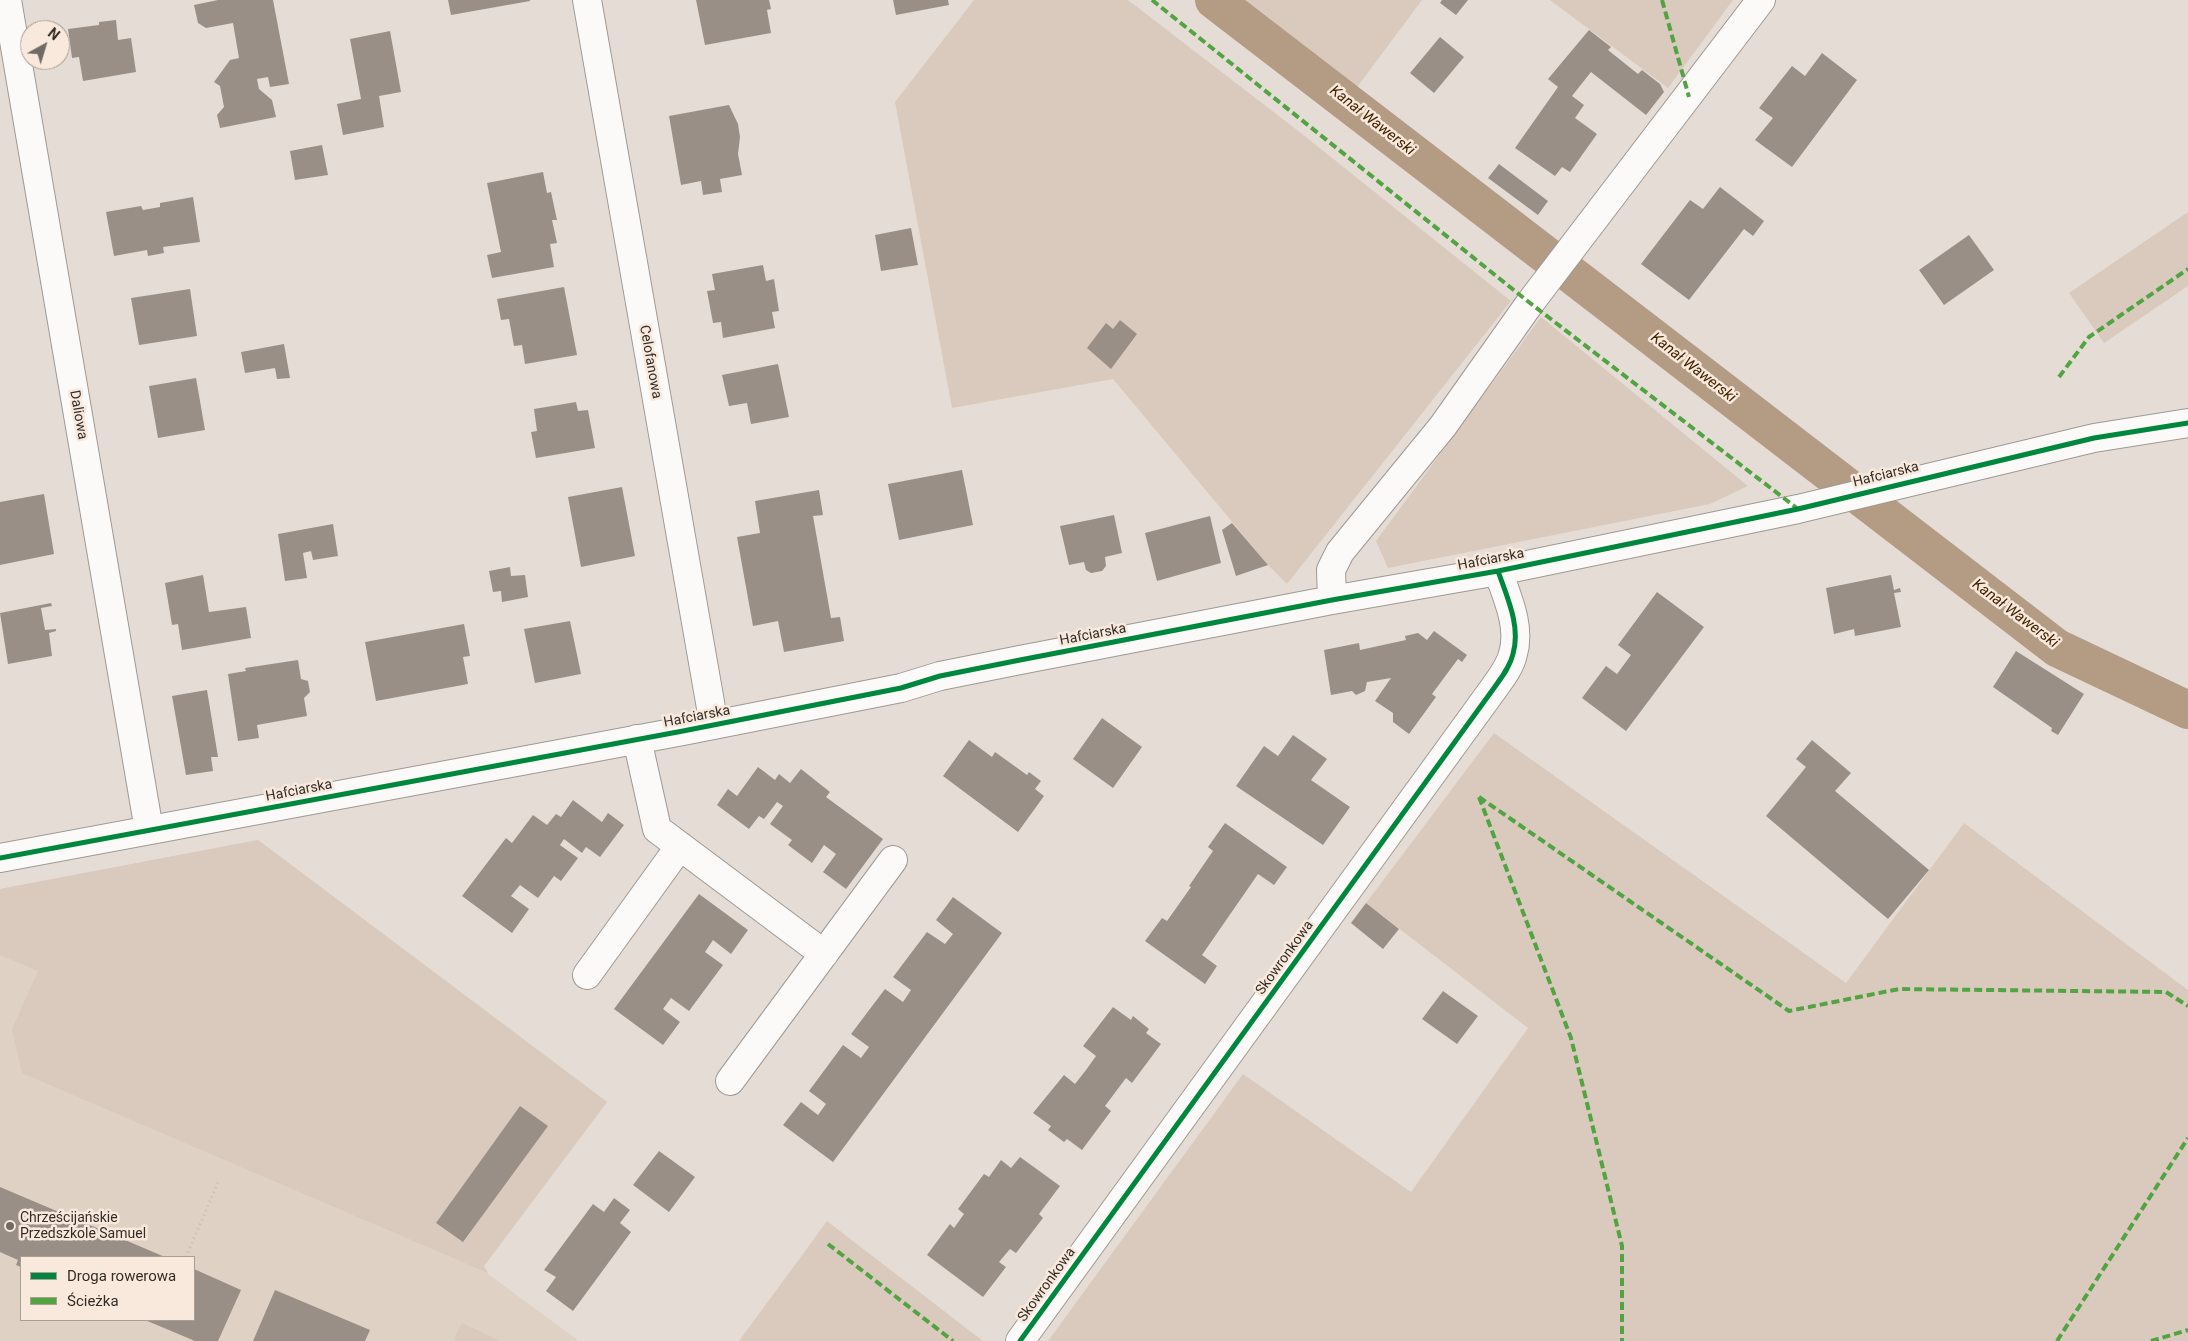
<!DOCTYPE html>
<html>
<head>
<meta charset="utf-8">
<style>
  body { margin:0 }
  #map { position:relative; width:2188px; height:1341px; overflow:hidden; background:#e5ddd5; font-family:Roboto,sans-serif }
  canvas { display:block }
  .legend { position:absolute; left:20px; top:1256px; width:175px; height:65px; box-sizing:border-box; background:#f8e9dc; border:1px solid #a99e94; margin:0; padding:6px 9px; list-style:none; font-size:15px; color:#332d28 }
  .legend li { display:flex; align-items:center; gap:10px; height:25px }
  .legend b { width:25px; border:1px solid #a99e94 }
  .north { position:absolute; left:20px; top:20px; width:50px; height:50px; box-sizing:border-box; background:#f8e9dc; border:1px solid #a99e94; border-radius:50%; rotate:39deg; font-size:14px; font-weight:700; line-height:20px; text-align:center; color:#332d28 }
  .north::after { content:''; display:block; margin:auto; width:18px; height:22px; background:#716b65; clip-path:polygon(50% 0,100% 100%,50% 72%,0 100%) }
</style>
</head>
<body>
<div id="map">
<canvas width="2188" height="1341"></canvas>
<ul class="legend">
<li><b style="height:6px;background:#00873e"></b>Droga rowerowa</li>
<li><b style="height:6px;background:#52a442"></b>Ścieżka</li>
</ul>
<div class="north">N</div>
</div>
<script>
const ctx = document.querySelector('canvas').getContext('2d');
ctx.lineJoin = 'round';
function fillPath(path, color) { ctx.fillStyle = color; ctx.fill(path, 'evenodd'); }
function trace(path, color, width, dash) { ctx.strokeStyle = color; ctx.lineWidth = width; ctx.lineCap = dash ? 'butt' : 'round'; ctx.setLineDash(dash || []); ctx.stroke(path); }
function drawText(font, color, halo, rows, align = 'center') {
  ctx.font = font + ' Roboto,sans-serif'; ctx.lineWidth = 5; ctx.setLineDash([]); ctx.textBaseline = 'middle'; ctx.strokeStyle = halo; ctx.fillStyle = color; for (const [text, x, y, turn = 0] of rows) {
    ctx.save(); ctx.translate(x, y); ctx.rotate((+turn || 0) * Math.PI / 180); ctx.textAlign = isNaN(turn) ? turn : align; if (halo) ctx.strokeText(text, 0, 0); ctx.fillText(text, 0, 0); ctx.restore();
  }
}
const built = new Path2D(`
  M258 840 607 1102 484 1266 488 1274 579 1341H0V889ZM21 1257H194V1320H21Z`);
const green = new Path2D(`
  M974 0H1128L1301 133 1511 301 1287 584 1268 565 1113 379 952 408 895 102Z
  M1242 0H1422L1355 90Z
  M1550 0H1733L1668 88Z
  M2188 212V286L2104 343 2069 293Z
  M1541 317 1748 486 1710 504 1388 568 1376 541Z
  M1494 733 1846 983 1964 823 2188 990V1341H1048L1243 1074 1411 1192 1528 1028 1366 903Z
  M258 840 607 1102 484 1266 488 1273 22 1073 12 1029 38 971 0 955V889Z
  M827 1221 983 1341H739Z
  M462 1323 500 1341H501H453Z`);
const canal = new Path2D(`
  M1214 0 2057 648 2188 710`);
const building = new Path2D(`
  M218 0H273L289 84 270 87 268 77 257 79 259 89 272 100 276 117 220 128 217 115 224 107 220 86 214 82 230 60 239 58 233 23 206 28 198 23 194 5Z
  M448 0H530V1L451 15Z
  M696 0H769L771 9 767 10 771 33 705 45Z
  M893 0H948L949 5 896 15Z
  M1442 0H1468L1456 15 1440 3Z
  M116 20 118 40 131 38 136 72 83 81 79 57 72 58 68 29 99 25V22Z
  M1589 30 1611 47 1608 50 1638 74 1642 70 1660 84 1664 92 1646 115 1591 72 1572 96 1584 105 1575 118 1597 134 1570 172 1562 167 1555 176 1515 148 1558 87 1548 79Z
  M390 31 401 92 379 96 384 127 343 135 337 104 361 99 350 39Z
  M1440 37 1464 57 1434 93 1410 73Z
  M1822 53 1857 80 1792 167 1755 140 1773 118 1759 108 1792 66 1805 76Z
  M729 105 738 124 740 137 738 154 742 175 720 179 722 192 703 195 701 181 681 185 669 116Z
  M322 145 328 175 295 180 290 151Z
  M1499 164 1548 201 1538 215 1488 178Z
  M543 172 547 193 551 192 557 220H552L557 243 550 244 554 267 492 278 487 255 501 252 487 183Z
  M1720 187 1764 221 1753 236 1744 229 1689 300 1641 264 1690 200 1703 209Z
  M193 197 200 242 163 247 164 253 148 256 147 250 114 256 106 212 141 206 143 210 160 207V203Z
  M911 228 918 265 881 271 875 235Z
  M1969 235 1994 270 1944 305 1919 270Z
  M763 265 766 281 774 279 779 311 772 312 775 328 723 338 721 322 713 323 707 291 715 290 712 274Z
  M564 287 577 355 525 364 522 345 514 346 509 319 501 320 497 299Z
  M190 289 197 336 139 345 131 298Z
  M1120 320 1137 334 1111 369 1087 348 1106 323 1113 329Z
  M284 344 290 378 277 379 275 368 245 373 241 352Z
  M778 364 789 417 751 424 747 403 729 406 722 375Z
  M196 378 205 430 158 438 149 386Z
  M576 402 578 411 588 410 595 448 536 458 531 432 537 431 534 409Z
  M962 470 973 525 899 540 888 484Z
  M622 487 635 556 581 567 568 497Z
  M819 490 823 515 813 516 831 618 840 617 844 641 784 652 778 621 753 626 737 537 760 533 755 501Z
  M44 494 54 554 0 565V502Z
  M1114 515 1122 553 1105 557 1106 566 1102 571 1091 573 1086 570 1084 562 1069 565 1060 526Z
  M1210 516 1221 563 1157 581 1145 533Z
  M1232 523 1268 565 1236 576 1222 530Z
  M333 524 338 556 313 560 311 551 303 553 307 578 285 581 278 534Z
  M510 567 511 576 525 575 528 597 502 602 501 591 493 592 489 571Z
  M203 575 209 612 246 607 251 638 182 650 178 624 172 625 165 583Z
  M1891 575 1894 590 1900 588 1901 592 1894 593 1901 627 1855 636 1854 629 1834 634 1826 588Z
  M1657 592 1704 627 1626 731 1582 698 1606 666 1617 674 1631 655 1618 645Z
  M51 603 52 606 41 608 45 630 56 629V631L49 633 52 656 8 664 0 613Z
  M570 621 581 674 535 683 524 629Z
  M464 624 470 656 463 657 468 684 376 701 365 642Z
  M1434 631 1467 655 1462 662 1458 659 1432 694 1436 697 1409 734 1393 722V713L1375 701 1391 678 1367 682 1365 691 1356 695 1352 691 1331 695 1324 650 1359 643 1360 650 1406 640 1405 636 1418 633 1427 640Z
  M2016 651 2084 694 2058 735 2051 731 2052 728 1993 687Z
  M298 660 301 679 308 681 310 692 304 698 307 716 257 725 259 738 238 741 228 674 246 671 245 668Z
  M207 690 218 757H211L213 771 186 775 172 696Z
  M1102 718 1142 747 1113 788 1073 759Z
  M1293 735 1327 759 1311 780 1350 807 1323 845 1236 786 1264 746 1278 756Z
  M969 740 992 757 995 752 1027 775 1029 772 1041 781 1035 789 1044 796 1018 832 943 776Z
  M1812 740 1851 773 1835 791 1929 870 1888 919 1766 816 1806 767 1796 759Z
  M758 767 775 780 779 774 790 783 801 769 830 792 826 797 883 839 846 889 823 872 836 854 824 845 812 863 788 845 792 840 770 824 783 806 777 802 764 819 759 816 749 829 717 805 728 789 737 796Z
  M573 800 602 822 608 813 624 825 600 857 586 847 582 853 564 839 560 845 578 858 561 881 554 876 538 898 520 885 511 896 529 909 512 933 462 896 506 838 512 843 533 815 547 825 556 814 561 817Z
  M1225 823 1287 867 1274 885 1258 874 1202 955 1217 966 1205 984 1145 941 1162 918 1167 921 1191 887 1189 886 1213 851 1208 847Z
  M699 894 748 930 731 954 713 940 705 952 723 965 689 1011 671 998 663 1009 680 1022 663 1045 614 1009Z
  M953 897 1002 933 833 1162 783 1125 801 1102 818 1115 826 1104 809 1091 843 1045 861 1058 869 1047 851 1034 885 989 903 1002 911 990 893 977 927 932 945 944 953 934 936 920Z
  M1366 903 1399 929 1383 949 1351 923Z
  M1443 991 1478 1016 1457 1044 1422 1019Z
  M1113 1007 1131 1020 1133 1016 1149 1029 1146 1033 1161 1044 1132 1083 1126 1078 1105 1106 1111 1111 1082 1150 1067 1139 1064 1142 1048 1130 1051 1126 1033 1113 1064 1075 1075 1084 1086 1070 1096 1056 1083 1046Z
  M520 1106 548 1126 463 1242 436 1223Z
  M659 1151 695 1177 669 1212 633 1185Z
  M1020 1157 1060 1186 1039 1214 1043 1218 1016 1253 1010 1249 999 1262 1006 1267 983 1297 927 1255 950 1224 954 1228 964 1214 958 1209 984 1174 989 1177 1001 1160 1011 1168Z
  M0 1187 165 1257H21V1267L16 1265 18 1260 0 1252Z
  M614 1198 630 1210 620 1223 631 1232 573 1311 546 1291 556 1277 544 1270 593 1204 604 1212Z
  M194 1269 241 1290 218 1341H195L145 1320H194Z
  M275 1290 370 1330 365 1341H253Z`);
const path = new Path2D(`
  M186 1257 219 1180`);
const minor = new Path2D(`
  M7 0 149 830
  M587 0 714 725
  M1332 600 1331 570 1340 552 1443 426 1530 303 1761 0
  M637 739 657 829 824 954
  M0 858 683 731 901 688 940 676 1020 660 1332 600 1498 571 1798 509 2094 438 2188 423
  M587 975 680 846
  M730 1081 893 860
  M1020 1341 1494 688C1501 678 1510 667 1513 654 1521 626 1507 597 1498 571`);
const quiet = new Path2D(`
  M1152 0 1530 303 1798 509
  M1662 0 1689 97
  M2059 377 2089 337 2188 269
  M1479 797 1789 1011 1899 989 2166 992 2188 1006
  M1479 797 1571 1038 1622 1246V1341
  M828 1244 953 1341
  M2057 1341 2188 1138
  M2151 1341 2188 1330`);
const cycleway = new Path2D(`
  M0 858 683 731 901 688 940 676 1020 660 1332 600 1498 571 1798 509 2094 438 2188 423
  M1020 1341 1494 688C1501 678 1510 667 1513 654 1521 626 1507 597 1498 571`);
const markers = [
  [10,1226,5,"#716b65"]
];
const streetNames = [
  ["Celofanowa",650,362,80],
  ["Daliowa",78,415,80],
  ["Hafciarska",1886,475,-14],
  ["Hafciarska",1491,560,-11],
  ["Hafciarska",1093,635,-11],
  ["Hafciarska",697,717,-11],
  ["Hafciarska",299,791,-11],
  ["Skowronkowa",1285,958,-54],
  ["Skowronkowa",1047,1285,-54]
];
const poiNames = [
  ["Chrześcijańskie",20,1218],
  ["Przedszkole Samuel",20,1234]
];
const waterNames = [
  ["Kanał Wawerski",1372,121,38],
  ["Kanał Wawerski",1693,368,38],
  ["Kanał Wawerski",2015,614,37]
];
fillPath(built, '#dfd1c3');
fillPath(green, '#d9cabd');
trace(canal, '#b39b84', 38);
fillPath(building, '#998f87');
trace(minor, '#9f9994', 30);
trace(path, '#c2bfbc', 3, [1, 4]);
trace(minor, '#fbfaf9', 28);
trace(quiet, '#52a442', 4, [8, 4]);
trace(cycleway, '#00873e', 5);
for (const [x, y, r, color] of markers) { const dot = new Path2D(); dot.arc(x, y, r, 0, 2 * Math.PI); ctx.fillStyle = color; ctx.fill(dot); trace(dot, '#f8e9dc', 2); }
drawText('14px', '#332d28', '#f8e9dc', streetNames);
drawText('14px', '#332d28', '#f8e9dc', poiNames, 'left');
drawText('italic 15px', '#442400', '#f8e9dc', waterNames);
</script>
</body>
</html>
